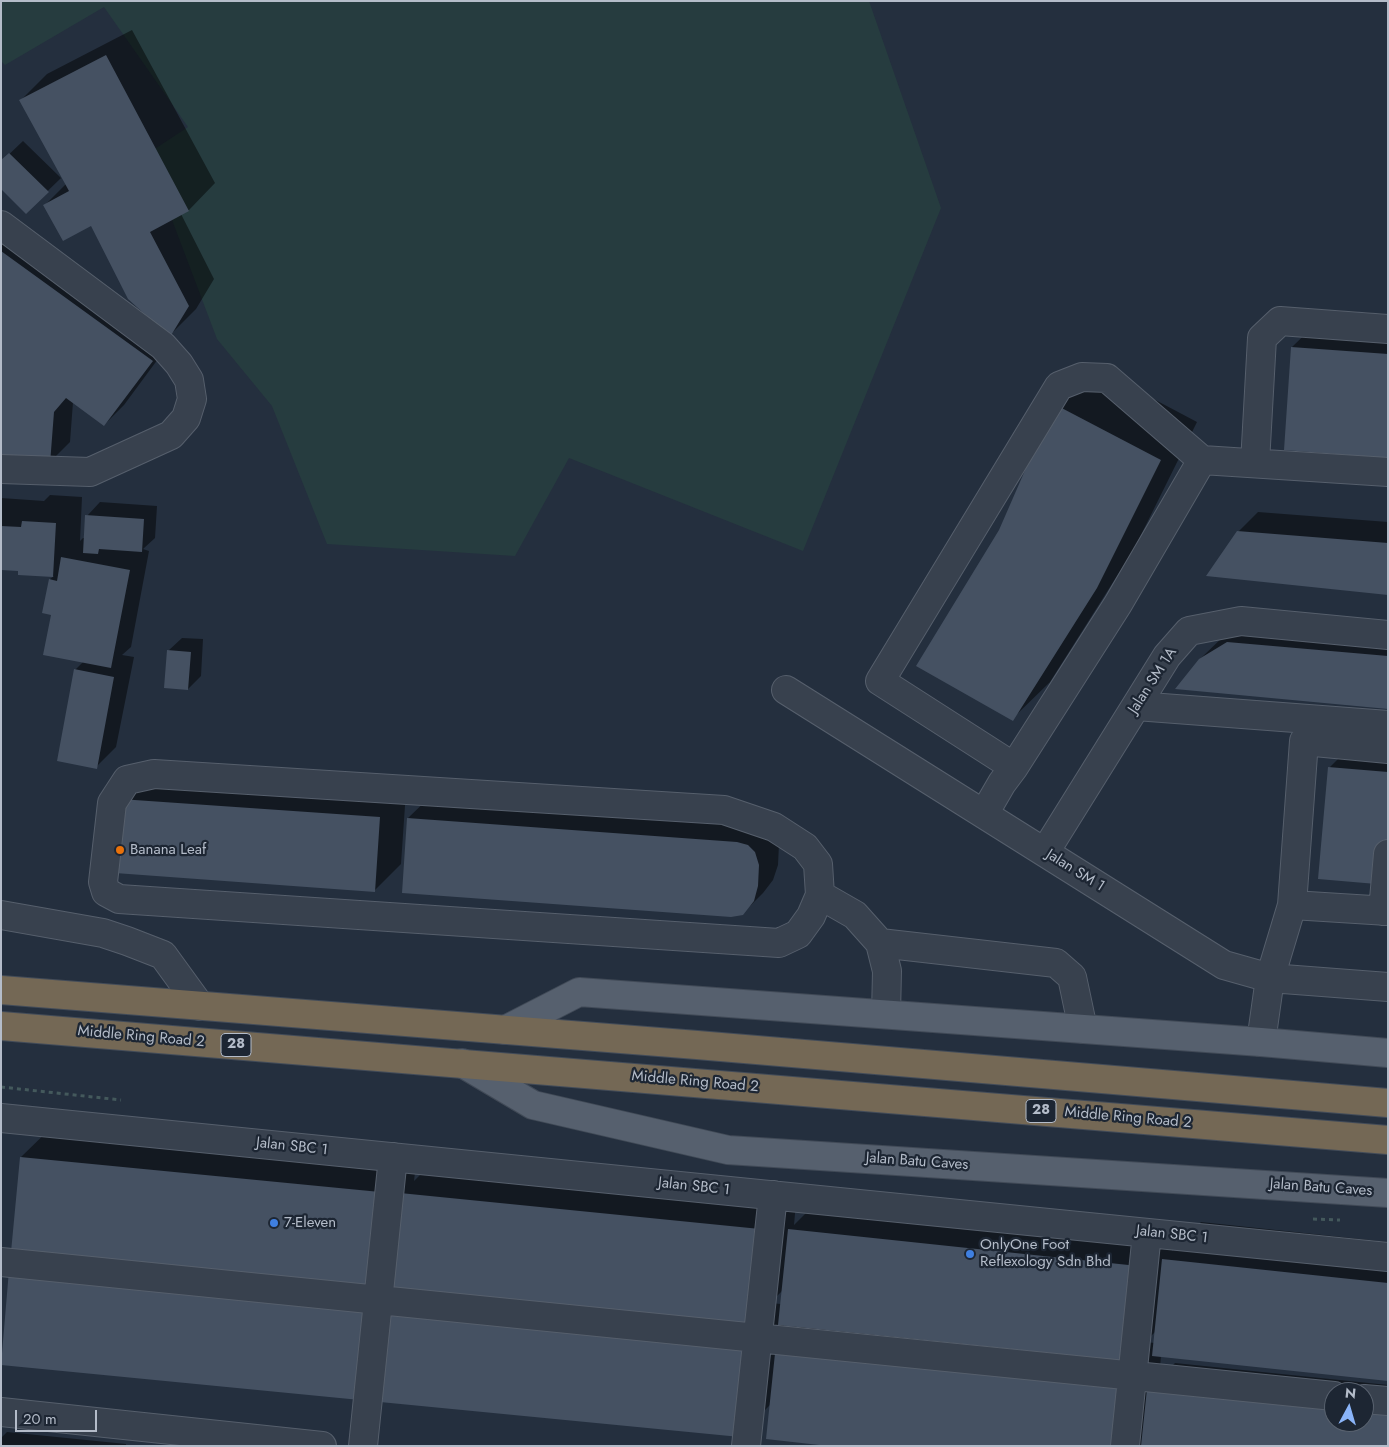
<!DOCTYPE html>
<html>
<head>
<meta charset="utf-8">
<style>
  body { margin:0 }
  #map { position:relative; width:1389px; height:1447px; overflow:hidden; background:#242f3e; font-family:Jost,sans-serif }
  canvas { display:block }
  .frame { position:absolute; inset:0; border:2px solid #b4bcc9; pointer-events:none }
  .north { position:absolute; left:1324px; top:1382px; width:50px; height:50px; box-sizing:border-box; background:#1d2633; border:1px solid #59626f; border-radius:50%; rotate:6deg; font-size:14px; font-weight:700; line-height:20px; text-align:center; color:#b4bcc9 }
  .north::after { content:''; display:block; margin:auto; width:18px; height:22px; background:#8ab4f8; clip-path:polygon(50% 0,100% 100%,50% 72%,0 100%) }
  .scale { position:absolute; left:15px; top:1410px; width:82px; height:22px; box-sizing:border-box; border:2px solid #b4bcc9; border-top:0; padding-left:6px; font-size:15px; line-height:18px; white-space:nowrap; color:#b4bcc9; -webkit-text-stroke:4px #1d2633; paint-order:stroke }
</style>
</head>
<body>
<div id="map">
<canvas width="1389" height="1447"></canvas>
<div class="frame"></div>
<div class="north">N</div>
<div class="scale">20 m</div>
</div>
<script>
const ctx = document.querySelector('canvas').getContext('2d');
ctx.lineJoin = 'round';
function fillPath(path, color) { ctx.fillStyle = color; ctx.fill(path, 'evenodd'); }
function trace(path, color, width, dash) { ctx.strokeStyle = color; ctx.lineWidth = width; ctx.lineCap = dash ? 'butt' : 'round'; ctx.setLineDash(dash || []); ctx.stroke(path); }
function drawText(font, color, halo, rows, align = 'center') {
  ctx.font = font + ' Jost,sans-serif'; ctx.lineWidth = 4.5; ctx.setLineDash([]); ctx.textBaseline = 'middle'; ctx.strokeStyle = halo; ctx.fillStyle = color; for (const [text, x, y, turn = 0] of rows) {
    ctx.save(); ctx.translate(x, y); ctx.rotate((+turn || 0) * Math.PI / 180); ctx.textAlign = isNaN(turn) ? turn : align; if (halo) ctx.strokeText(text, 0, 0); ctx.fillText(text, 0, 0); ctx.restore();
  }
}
const green = new Path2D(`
  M1 1H869L941 208 803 551 569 458 515 556 327 544 272 406 217 339 147 154 188 127 104 7 5 65 1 61Z`);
const shadow = new Path2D(`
  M132 30 215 183 189 210 181 214 214 279 196 309 170 335 92 225 45 205 66 184 21 100 47 74Z
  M23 141 61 178 26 212 1 162Z
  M1 226 172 340 124 405 104 425 73 402 70 442 50 462 1 458Z
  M1330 310 1388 314V456L1292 347Z
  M1093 367 1197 422 1134 549 1050 682 1012 719 1055 405Z
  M50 495 82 497 80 541 83 538H85L87 516 100 502 157 506 155 538 143 549 149 551 131 647 122 655 134 657 116 747 96 767 75 670 84 661 53 614 50 579 54 576 19 573 20 569 1 568V498L44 501Z
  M1258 512 1388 522V594L1238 532Z
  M1388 628V707L1200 659 1227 633Z
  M182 638 203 639 201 676 188 689 168 651Z
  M1356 741 1388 744V884L1330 767Z
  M148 773 406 791 401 864 375 890 121 800Z
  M435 792 758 823 779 844 778 865 773 880 763 893 742 914 408 818Z
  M59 1120 417 1155 414 1181 439 1156 797 1191 794 1225 827 1192 1175 1229 1172 1251 1201 1222 1388 1242V1380L1161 1356 1159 1379 1175 1363 1388 1385V1446H840L771 1404 740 1435 21 1157ZM783 1290 781 1304 770 1303ZM784 1324 796 1325 783 1339ZM1156 1331 1155 1343 1145 1342ZM1334 1392H1364V1422H1334Z
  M7 1432 126 1444V1446H1V1438Z`);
const building = new Path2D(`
  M106 55 189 211 150 232 189 306 170 337 128 299 91 226 63 241 43 205 69 191 19 100Z
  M9 153 49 192 26 214 1 189V160Z
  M1 251 153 361 104 426 66 398 54 412 50 464 1 460Z
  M1291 347 1388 354V458L1284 450Z
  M1054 404 1161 460 1097 588 1013 721 916 666 999 530Z
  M85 515 144 519 142 552 99 549 98 554 83 553Z
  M22 521 56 523 53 577 18 575V571L1 570V526L21 527Z
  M1237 531 1388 543V595L1206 576Z
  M61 557 130 570 111 668 43 655 51 615 42 613 49 579 57 581Z
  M1227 642 1388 656V709L1175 689 1199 659Z
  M167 650 191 652 188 690 164 688Z
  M74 669 114 677 97 769 57 761Z
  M1328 767 1388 772V885L1318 879Z
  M120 799 380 817 375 892 115 873Z
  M407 818 737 842 748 845 755 852 759 865 758 886 754 901 743 915 731 917 402 893Z
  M20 1157 380 1192 371 1287 11 1252Z
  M400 1193 760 1229 751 1324 391 1289Z
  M788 1229 1138 1266 1128 1361 778 1325Z
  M1162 1259 1388 1283V1381L1152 1356Z
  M9 1270 369 1305 360 1400 1 1365Z
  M389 1307 749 1341 740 1437 380 1402Z
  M776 1344 1126 1381 1119 1446H828L766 1439Z
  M1147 1389 1334 1408V1422H1364V1412L1388 1414V1446H1141Z`);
const path = new Path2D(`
  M1 1087 121 1100
  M1313 1219 1340 1220`);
const minor = new Path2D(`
  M1 225 163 346 179 364 189 380 192 399 186 418 171 435 90 472 1 469
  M1255 463 1262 338 1280 321 1388 329
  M786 690 1224 965 1270 978 1388 987
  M1136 706 1388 725
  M1014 767 880 681 1059 386 1082 377 1107 378 1202 460 1388 472
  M154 774 724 810 774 827 805 847 818 864 820 895 811 916 798 934 779 943 119 899 106 892 103 882 112 803 127 780Z
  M984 814 1002 783 1014 767 1118 604 1202 460
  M1045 852 1167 656 1189 631 1241 621 1388 635
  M820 895 855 915 880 943 887 971 886 1014
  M1292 905 1304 741 1388 749
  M1383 911 1388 854
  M1 915 103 933 127 941 163 955 200 1006
  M880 943 1056 963 1072 977 1083 1029
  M1261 1042 1270 978 1292 905 1388 911
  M1 1118 1388 1257
  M1 1262 1334 1396
  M1364 1399 1388 1401
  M1 1412 322 1446
  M363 1446 393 1157
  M746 1446 773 1195
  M1125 1446 1147 1233`);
const major = new Path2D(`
  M505 1030 579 992 1261 1042 1388 1053
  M462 1063 533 1105 728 1150 1388 1193`);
const highway = new Path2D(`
  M1 990 697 1045 1388 1103
  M1 1026 1388 1140`);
const markers = [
  [120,850,5,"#e8710a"],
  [274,1223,5,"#3f7fe0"],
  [970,1254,5,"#3f7fe0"]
];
const shields = [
  [236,1045,30],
  [1041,1111,30]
];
const shieldNames = [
  ["28",236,1045],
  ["28",1041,1111]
];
const streetNames = [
  ["Jalan SM 1A",1153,681,-57],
  ["Jalan SM 1",1075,871,32],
  ["Middle Ring Road 2",141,1037,5],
  ["Middle Ring Road 2",695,1082,5],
  ["Middle Ring Road 2",1128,1118,5],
  ["Jalan SBC 1",292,1147,6],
  ["Jalan Batu Caves",917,1162,4],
  ["Jalan SBC 1",694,1187,6],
  ["Jalan Batu Caves",1321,1188,4],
  ["Jalan SBC 1",1172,1235,6]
];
const poiNames = [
  ["Banana Leaf",130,850],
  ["7-Eleven",284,1223],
  ["OnlyOne Foot",980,1245],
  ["Reflexology Sdn Bhd",980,1262]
];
fillPath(green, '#263c3f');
fillPath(shadow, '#0007');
fillPath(building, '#455162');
trace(minor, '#565f6c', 30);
trace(major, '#414a57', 30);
trace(highway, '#434c59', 30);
trace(path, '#44595c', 3, [4, 4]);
trace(minor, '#38414e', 28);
trace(major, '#56606e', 28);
trace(highway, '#746855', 28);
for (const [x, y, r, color] of markers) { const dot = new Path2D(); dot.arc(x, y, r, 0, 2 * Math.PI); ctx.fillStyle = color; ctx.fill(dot); trace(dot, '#1d2633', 2); }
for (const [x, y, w] of shields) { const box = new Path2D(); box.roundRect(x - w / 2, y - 11.5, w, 23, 4); ctx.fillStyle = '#1d2633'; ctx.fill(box); trace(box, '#b4bcc9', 1); }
drawText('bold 14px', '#b4bcc9', null, shieldNames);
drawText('15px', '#b4bcc9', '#1d2633', streetNames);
drawText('15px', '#b4bcc9', '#1d2633', poiNames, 'left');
</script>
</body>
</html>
